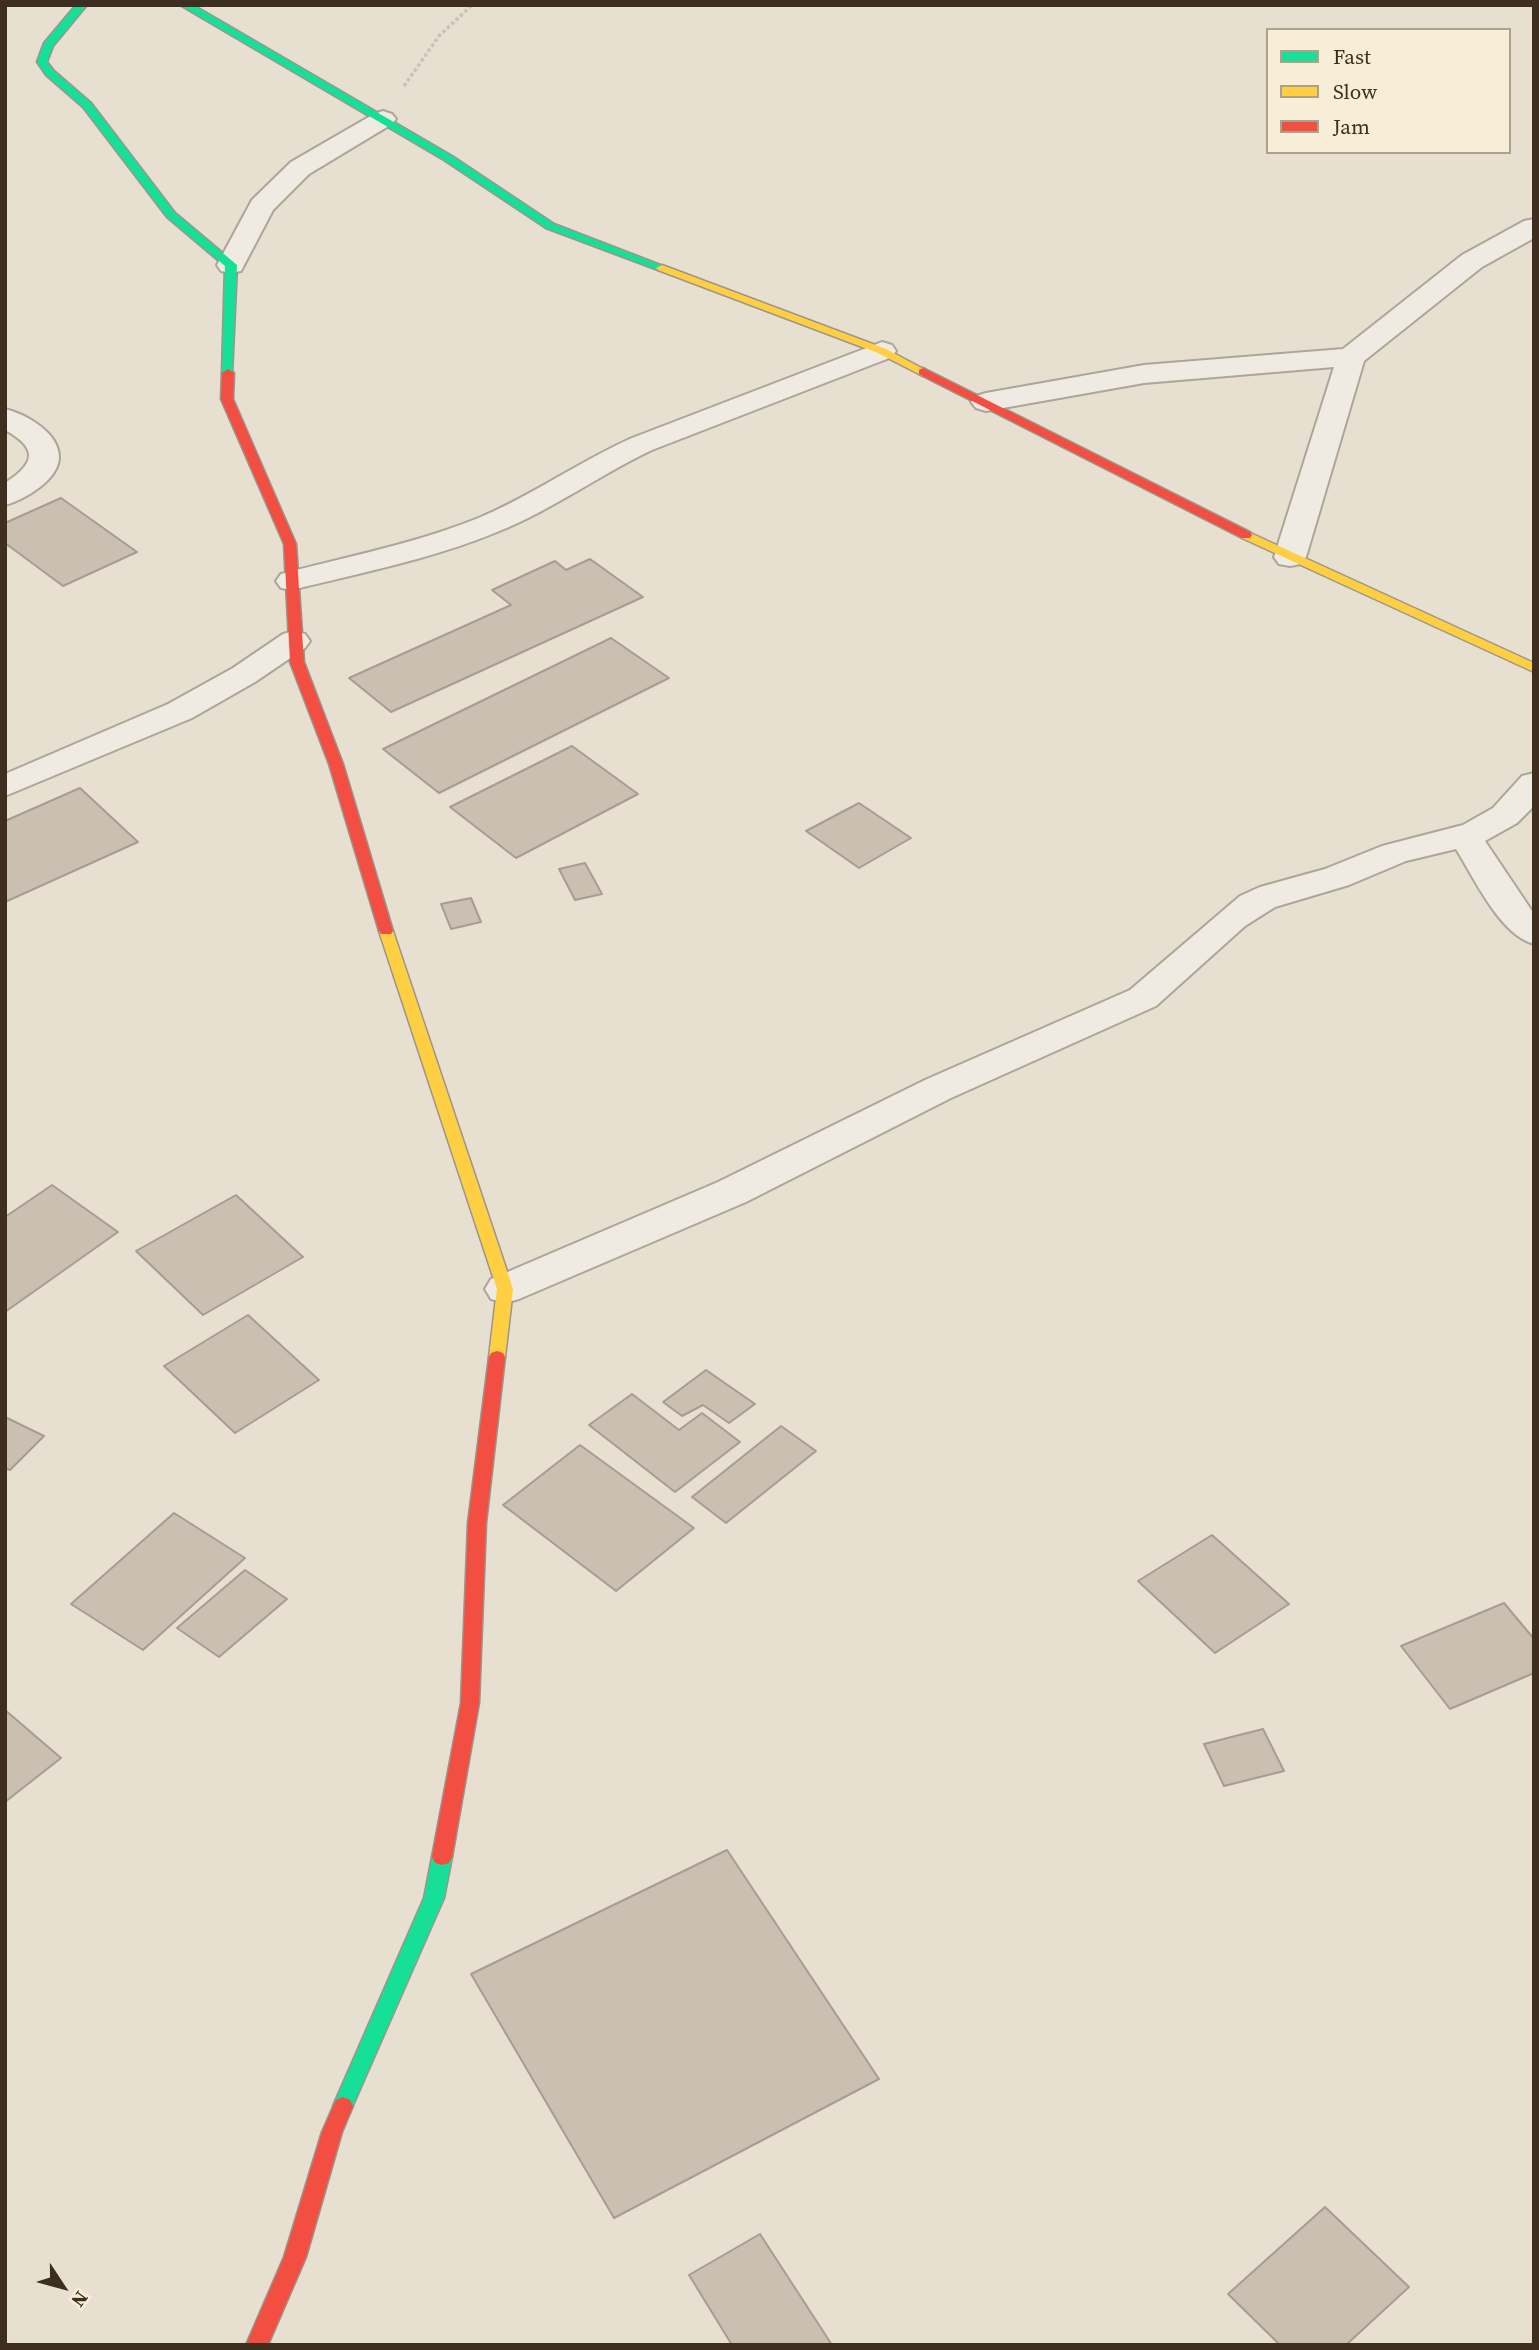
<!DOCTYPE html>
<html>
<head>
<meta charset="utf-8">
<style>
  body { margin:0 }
  #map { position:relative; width:1539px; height:2350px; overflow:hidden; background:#e7e0d1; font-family:"Source Serif 4",serif }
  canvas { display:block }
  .frame { position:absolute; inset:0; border:7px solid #3d2e20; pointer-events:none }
  .legend { position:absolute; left:1266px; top:28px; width:245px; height:126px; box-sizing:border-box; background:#f7eed8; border:2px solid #ada18e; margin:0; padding:9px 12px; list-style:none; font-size:21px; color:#3d2e20 }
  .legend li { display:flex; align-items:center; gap:14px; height:35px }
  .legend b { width:35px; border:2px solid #ada18e }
  .north { position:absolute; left:28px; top:2252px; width:70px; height:70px; -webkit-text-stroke:5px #f7eed8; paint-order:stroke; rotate:126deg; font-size:19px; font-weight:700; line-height:28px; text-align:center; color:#3d2e20 }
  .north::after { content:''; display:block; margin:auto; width:24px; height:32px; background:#3d2e20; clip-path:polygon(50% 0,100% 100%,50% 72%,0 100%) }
</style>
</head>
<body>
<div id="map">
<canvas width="1539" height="2350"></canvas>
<div class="frame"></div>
<ul class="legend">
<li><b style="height:9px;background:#16e098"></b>Fast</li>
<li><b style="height:9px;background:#ffcf43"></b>Slow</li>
<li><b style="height:9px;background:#f24e42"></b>Jam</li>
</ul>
<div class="north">N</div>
</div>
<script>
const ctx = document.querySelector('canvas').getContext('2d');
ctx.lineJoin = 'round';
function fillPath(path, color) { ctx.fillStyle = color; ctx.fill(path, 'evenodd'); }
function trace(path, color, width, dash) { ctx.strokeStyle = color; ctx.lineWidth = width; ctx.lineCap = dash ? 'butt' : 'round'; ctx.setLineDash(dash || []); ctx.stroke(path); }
const building = new Path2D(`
  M61 498 137 552 63 586 5 543V523Z
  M590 559 643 597 391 712 349 678 511 605 492 590 555 561 566 570Z
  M611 638 669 678 439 793 383 749Z
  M572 746 638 794 516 858 450 807Z
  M80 788 138 842 5 902V821Z
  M859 803 911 838 859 868 806 831Z
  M585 863 602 894 575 900 559 869Z
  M471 898 481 922 451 929 441 904Z
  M52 1185 118 1232 5 1312V1217Z
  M236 1195 303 1257 203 1315 136 1251Z
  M248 1315 319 1380 235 1433 164 1366Z
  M706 1370 755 1404 729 1423 703 1405 682 1416 663 1402Z
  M632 1394 679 1430 702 1413 740 1442 675 1492 589 1425Z
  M5 1417 44 1436 10 1470 5 1468Z
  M781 1426 816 1451 726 1523 692 1497Z
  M580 1445 694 1528 616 1591 503 1505Z
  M174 1513 245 1558 143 1650 71 1604Z
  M1212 1535 1289 1604 1215 1653 1138 1581Z
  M245 1570 287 1599 219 1657 177 1628Z
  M1504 1603 1534 1639V1673L1450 1709 1401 1646Z
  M5 1710 61 1758 5 1802Z
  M1263 1729 1284 1771 1224 1786 1204 1744Z
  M727 1850 879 2079 614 2218 471 1974Z
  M1325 2207 1409 2287 1346 2345H1280L1228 2294Z
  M760 2234 832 2345H732L689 2275Z`);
const path = new Path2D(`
  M404 86 439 36 472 5`);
const street = new Path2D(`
  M383 111 392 114 396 119 392 124 309 174 273 210 241 271 231 273 221 271 217 265 252 200 291 162 374 114Z
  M1534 219V238L1482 267 1364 361 1306 557 1301 564 1290 566 1279 564 1274 557 1334 367 1144 383 986 411 976 408 971 402 976 396 986 393 1144 365 1343 349 1462 255 1524 221Z
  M882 342 892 345 896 351 892 357 652 450C599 475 552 510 497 532 432 559 360 573 292 590L281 588 276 581 281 574C346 557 413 544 476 519 530 497 578 462 632 438Z
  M5 409C25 414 59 432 59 457 59 480 24 500 5 505V483C36 463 38 448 5 430Z
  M294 631 305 634 310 641 305 648 255 682 192 718 5 796V774L168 704 233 668 283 634Z
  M1534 773V806L1517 823 1485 841 1534 914V944C1500 935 1474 878 1456 849L1406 861 1349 885 1275 907 1245 926 1156 1006 951 1098 746 1202 519 1299 505 1303 491 1299 485 1289 491 1279 718 1182 925 1080 1130 990 1240 896 1260 887 1325 869 1382 846 1463 825 1493 808 1522 776Z`);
const fast = new Path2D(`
  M76 5H87L53 46 47 62 54 71 91 103 175 213 237 265 232 375H224L222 373 225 266 167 217 83 107 46 75 37 62 44 43Z
  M180 5H193L452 156 554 224 668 268 658 270 546 228 444 160Z
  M442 1849 449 1851 452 1857 444 1898 350 2112 343 2115 336 2112 333 2106 424 1898 432 1857 435 1851Z`);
const slow = new Path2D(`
  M662 265 886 349 929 372 923 376 919 374 878 353 658 270 656 268Z
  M1246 531 1534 663V672L1242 538V532Z
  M386 926 393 931 513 1289 505 1357 503 1361H491L489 1357 497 1289 379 931Z`);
const jam = new Path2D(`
  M923 368 1250 532 1252 535 1250 538H1242L919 374V370Z
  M228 369 234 373 233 399 296 544 304 662 343 764 393 931 391 934H381L379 931 329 764 290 662 284 544 221 399 222 373Z
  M497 1351 503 1353 505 1357 486 1523 479 1703 452 1857 449 1863 442 1865 435 1863 432 1857 461 1703 468 1523 489 1357 491 1353Z
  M343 2097 350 2100 353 2106 342 2132 306 2257 268 2345H246L284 2257 322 2132 336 2100Z`);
fillPath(building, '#cbbfb2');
trace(building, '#a89c90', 2);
trace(street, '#ada599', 4);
trace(fast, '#9c958a', 3);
trace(slow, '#9c958a', 3);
trace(jam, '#9c958a', 3);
trace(path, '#c8c2b9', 3.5, [3.5, 2.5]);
fillPath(street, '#efebe3');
fillPath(fast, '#16e098');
fillPath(slow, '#ffcf43');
fillPath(jam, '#f24e42');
</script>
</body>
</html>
